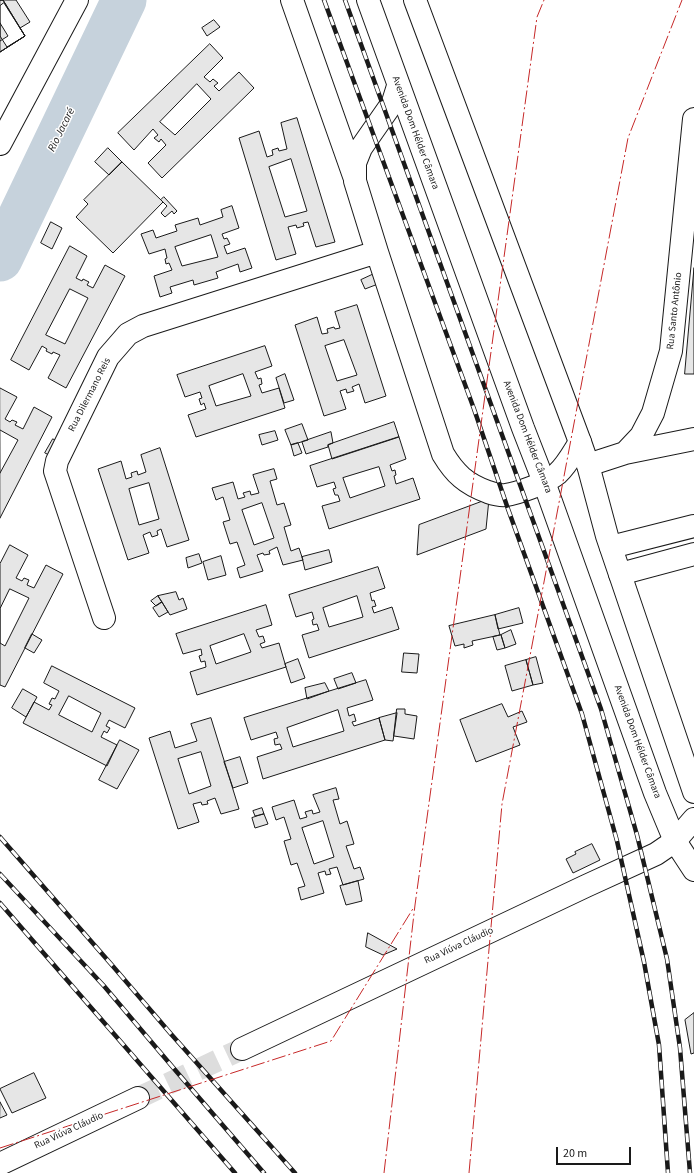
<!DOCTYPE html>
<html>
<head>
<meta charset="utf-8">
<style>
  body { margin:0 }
  #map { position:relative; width:694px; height:1173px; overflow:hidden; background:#fff; font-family:"Source Sans 3",sans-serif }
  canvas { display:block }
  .scale { position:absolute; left:556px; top:1147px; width:75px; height:18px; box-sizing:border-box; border:2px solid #1a1a1a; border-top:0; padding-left:5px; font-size:12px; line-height:14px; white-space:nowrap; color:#1a1a1a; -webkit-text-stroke:3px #fff; paint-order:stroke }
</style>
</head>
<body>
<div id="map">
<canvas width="694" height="1173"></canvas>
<div class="scale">20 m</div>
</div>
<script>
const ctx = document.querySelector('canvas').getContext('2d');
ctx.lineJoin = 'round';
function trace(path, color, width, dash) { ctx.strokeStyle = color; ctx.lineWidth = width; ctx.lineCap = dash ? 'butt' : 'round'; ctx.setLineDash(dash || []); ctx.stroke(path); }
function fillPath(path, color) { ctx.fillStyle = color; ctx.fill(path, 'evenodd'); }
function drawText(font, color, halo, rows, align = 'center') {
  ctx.font = font + ' "Source Sans 3",sans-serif'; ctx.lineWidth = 3; ctx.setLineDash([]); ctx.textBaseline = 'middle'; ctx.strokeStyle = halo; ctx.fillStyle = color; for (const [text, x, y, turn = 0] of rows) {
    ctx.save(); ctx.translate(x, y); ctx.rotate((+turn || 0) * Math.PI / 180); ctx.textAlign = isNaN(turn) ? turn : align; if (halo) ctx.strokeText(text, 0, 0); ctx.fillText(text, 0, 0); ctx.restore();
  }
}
const river = new Path2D(`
  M0 259 124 0`);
const building = new Path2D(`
  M0 0H3L25 36 0 52Z
  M0 0H3L25 36 0 52Z
  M0 0H16L30 22 20 28 25 36 0 52Z
  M4 3 25 36 7 47 0 36V6Z
  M214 20 220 27 207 36 202 28Z
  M0 23 8 36 0 41Z
  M210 44 223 58 204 77 210 82 213 79 218 83 214 86 219 91 239 72 254 88 162 178 148 163 166 145 161 139 159 142 154 138 158 135 153 129 134 150 118 133Z
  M197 84 211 99 175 135 160 122Z
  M297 118 335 242 316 247 308 222 303 223 304 226 297 228 296 225 288 227 296 254 276 260 239 138 259 131 267 157 273 155 272 150 278 148 279 151 287 149 281 123Z
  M108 148 122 162 109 175 95 162Z
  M291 159 307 211 285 217 269 167Z
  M122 162 163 202 113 253 76 217 88 204 84 200Z
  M164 197 177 211 174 214 172 211 165 217 161 213 167 206 161 200Z
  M232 206 239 228 222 234 224 239 227 238 230 244 224 246 227 254 245 248 252 268 240 272 238 264 216 272 218 278 194 285 193 280 170 287 172 293 160 297 154 276 172 270 169 263 166 264 165 259 167 258 165 249 149 254 141 234 153 230 156 238 177 231 175 225 198 218 200 225 223 217 221 210Z
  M51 222 62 228 52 249 41 243Z
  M211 235 218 257 182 266 175 247Z
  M70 246 87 256 76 278 82 281 83 279 89 282 87 285 93 288 105 265 125 276 66 388 48 378 60 355 53 352 52 354 46 351 47 349 42 346 29 370 11 360Z
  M694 268V374H685Z
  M374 274 378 284 365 289 361 280Z
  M70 289 88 298 65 344 46 335Z
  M357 305 386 396 365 403 359 384 352 387 354 391 347 393 346 389 340 391 346 409 324 416 295 325 317 317 322 334 328 333 327 329 334 327 335 329 340 328 335 312Z
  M344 340 357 375 337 381 325 346Z
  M265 346 272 366 255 372 258 379 261 378 262 384 259 385 262 393 279 388 285 408 196 437 188 415 206 409 204 403 201 405 199 399 202 398 200 392 185 397 177 375Z
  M243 374 251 396 216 406 209 386Z
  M285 374 294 400 284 403 276 378Z
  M0 388 17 397 5 419 10 422 12 420 17 422 15 425 23 429 34 407 52 417 0 518Z
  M394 422 399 437 332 459 328 445Z
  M302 424 308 440 291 445 285 430Z
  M0 430 18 440 0 473Z
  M275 431 278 440 262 445 259 435Z
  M331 432 333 443 328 445V447L306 454 302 442Z
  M399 437 406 459 390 465 392 471 395 470 396 475 394 476 396 484 413 478 420 499 329 529 322 506 340 501 338 495H335L333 489 336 488 334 482 317 487 310 466Z
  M53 439 60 443 53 457 45 453Z
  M298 443 302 453 294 456 291 445Z
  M160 448 189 540 167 547 161 529 157 531 158 535 152 537 150 532 143 535 149 553 128 560 98 469 121 461 126 479 132 477 131 473 137 471 138 475 146 472 141 455Z
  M379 467 385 486 350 498 343 478Z
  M274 469 277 479 270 481 277 505 284 503 291 525 284 527 291 551 299 548 303 560 283 565 277 547 269 551 270 554 264 555 263 553 257 555 263 571 240 578 237 568 245 565 237 542 230 544 223 522 230 520 223 497 216 500 212 488 233 482 238 499 245 497 243 493 250 491 251 495 259 493 253 475Z
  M149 483 159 519 139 525 129 489Z
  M489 499 486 529 417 555 419 525Z
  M262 503 274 538 254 545 242 510Z
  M10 545 28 555 16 578 22 581 24 578 29 580 27 585 34 588 46 565 63 574 5 687 0 685V564Z
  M329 550 332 562 305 570 302 557Z
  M199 554 202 563 188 568 186 558Z
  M221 556 226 575 208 580 203 562Z
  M378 567 385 588 370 593 372 601 374 600 376 606 372 607 374 613 392 607 399 629 309 658 302 635 319 630 317 624 313 625 312 620 314 619 312 612 296 617 289 595Z
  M10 589 29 598 5 646 0 643V609Z
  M176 592 179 600 183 598 187 609 170 615 158 596Z
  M158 596 162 602 156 606 151 601Z
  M357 596 363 617 329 627 323 608Z
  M162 602 168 612 159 617 153 608Z
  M266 605 272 625 256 630 259 637 263 636 265 642 260 644 262 648 279 643 286 667 197 695 190 672 206 667 205 661 201 662 199 656 202 655 201 649 183 654 176 634Z
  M519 608 523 623 498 629 495 615Z
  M495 615 500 635 472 641 473 645 464 648V644L455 646 449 626Z
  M511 630 516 644 505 648 501 635Z
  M32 634 42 640 34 653 25 648Z
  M244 634 251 652 216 664 210 646Z
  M501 635 505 648 497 650 493 637Z
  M404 653 419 654 417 673 402 672Z
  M536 657 543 683 533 685 526 660Z
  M298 659 305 678 291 683 285 664Z
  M526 660 533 685 512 691 505 666Z
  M52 666 135 708 125 728 109 720 106 726 110 728 107 733 104 731 101 737 117 745 107 766 23 723 34 702 49 710 52 705 49 704 52 698 55 699 59 691 44 683Z
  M352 673 356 683 338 689 334 679Z
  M366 680 373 700 347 708 349 716 354 714 356 721 352 722 354 726 379 718 385 740 263 779 257 757 282 749 280 744 275 745 274 739 278 738 276 732 251 740 244 718Z
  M325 683 329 691 307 699 305 688Z
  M23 689 37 697 26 717 12 708Z
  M69 696 101 713 92 732 59 715Z
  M502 704 508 717 522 711 527 722 513 727 520 745 476 762 460 720Z
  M397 709H405V714L417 716 414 739 394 736Z
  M338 710 344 731 293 747 287 728Z
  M397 713 393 741 385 740 379 718Z
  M211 718 239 809 221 814 215 798 207 801 208 804 202 805 201 802 193 804 199 822 178 829 149 738 170 731 175 748 197 741 191 724Z
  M120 740 139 750 117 789 99 780Z
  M201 752 211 786 189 794 178 759Z
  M240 757 248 783 233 788 224 762Z
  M336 788 339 799 333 800 340 824 347 821 354 844 346 846 354 869 360 867 364 879 343 885 337 867 329 869 331 874 326 875 325 871 318 873 324 893 301 900 298 888 305 886 297 863 291 865 284 841 291 839 284 817 276 820 272 807 294 800 300 819 307 817 305 812 312 810 313 814 320 812 313 795Z
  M262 808 264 814 255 816 253 811Z
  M264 814 268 824 255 828 252 818Z
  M323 821 334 857 314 864 302 828Z
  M592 844 600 860 573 873 566 859 576 854 575 852Z
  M358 881 362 901 346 905 340 886Z
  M368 933 397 949 383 955 366 947Z
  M694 1013V1053L691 1054 685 1020Z
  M34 1073 46 1098 12 1113 0 1089Z
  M0 1102 7 1115 0 1118Z`);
const minorTunnel = new Path2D(`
  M138 1098 242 1049`);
const minor = new Path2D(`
  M292 0 354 176
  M398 86 393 102 361 148 355 163V181L377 252 443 454C455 474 466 484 488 492 494 494 501 496 506 495 515 494 525 490 533 487 541 483 550 480 557 474 567 465 573 453 580 442
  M0 144 77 0
  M625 453 694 439
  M588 465 625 453 641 436 653 413 671 351 694 119
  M611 547 694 526
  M620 574 694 554
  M104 618 55 471 57 461 108 357 128 334 143 326 377 252
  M242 1049 586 886 656 854 675 841 694 819
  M0 1164 138 1098`);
const major = new Path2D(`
  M368 0 523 428 544 482 655 793 675 841 694 870
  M415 0 580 442 588 465 607 536 694 792`);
const rail = new Path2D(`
  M324 0 474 409 508 509 582 714 617 841 644 962 659 1045 668 1173
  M345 0 601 709 637 835 667 959 680 1048 690 1173
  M0 837 111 964 171 1034 295 1173
  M0 874 104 986 176 1071 264 1173
  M0 903 235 1173`);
const power = new Path2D(`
  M0 1148 331 1041 414 907
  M384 1173 415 905 537 17 544 0
  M469 1173 502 804 628 138 682 0`);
const streetNames = [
  ["Avenida Dom Hélder Câmara",415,133,70],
  ["Rua Santo Antônio",675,311,-84],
  ["Rua Dilermano Reis",90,395,-63],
  ["Avenida Dom Hélder Câmara",527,437,69],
  ["Avenida Dom Hélder Câmara",637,742,70],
  ["Rua Viúva Cláudio",459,946,-25],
  ["Rua Viúva Cláudio",69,1131,-25]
];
const waterNames = [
  ["Rio Jacaré",62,130,-64]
];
trace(river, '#c6d2dc', 45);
fillPath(building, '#e6e6e6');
trace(building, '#1a1a1a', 1);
trace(minorTunnel, '#ddd', 22, [22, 11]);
trace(minor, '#1a1a1a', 24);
trace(major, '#1a1a1a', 24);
trace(minor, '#fff', 22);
trace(major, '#fff', 22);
trace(rail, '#1a1a1a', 4.5);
trace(rail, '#fff', 3, [9]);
trace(power, '#c62828', 1, [14, 3, 2, 3]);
drawText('10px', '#1a1a1a', '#fff', streetNames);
drawText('italic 11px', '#1a1a1a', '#fff', waterNames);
</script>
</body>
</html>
